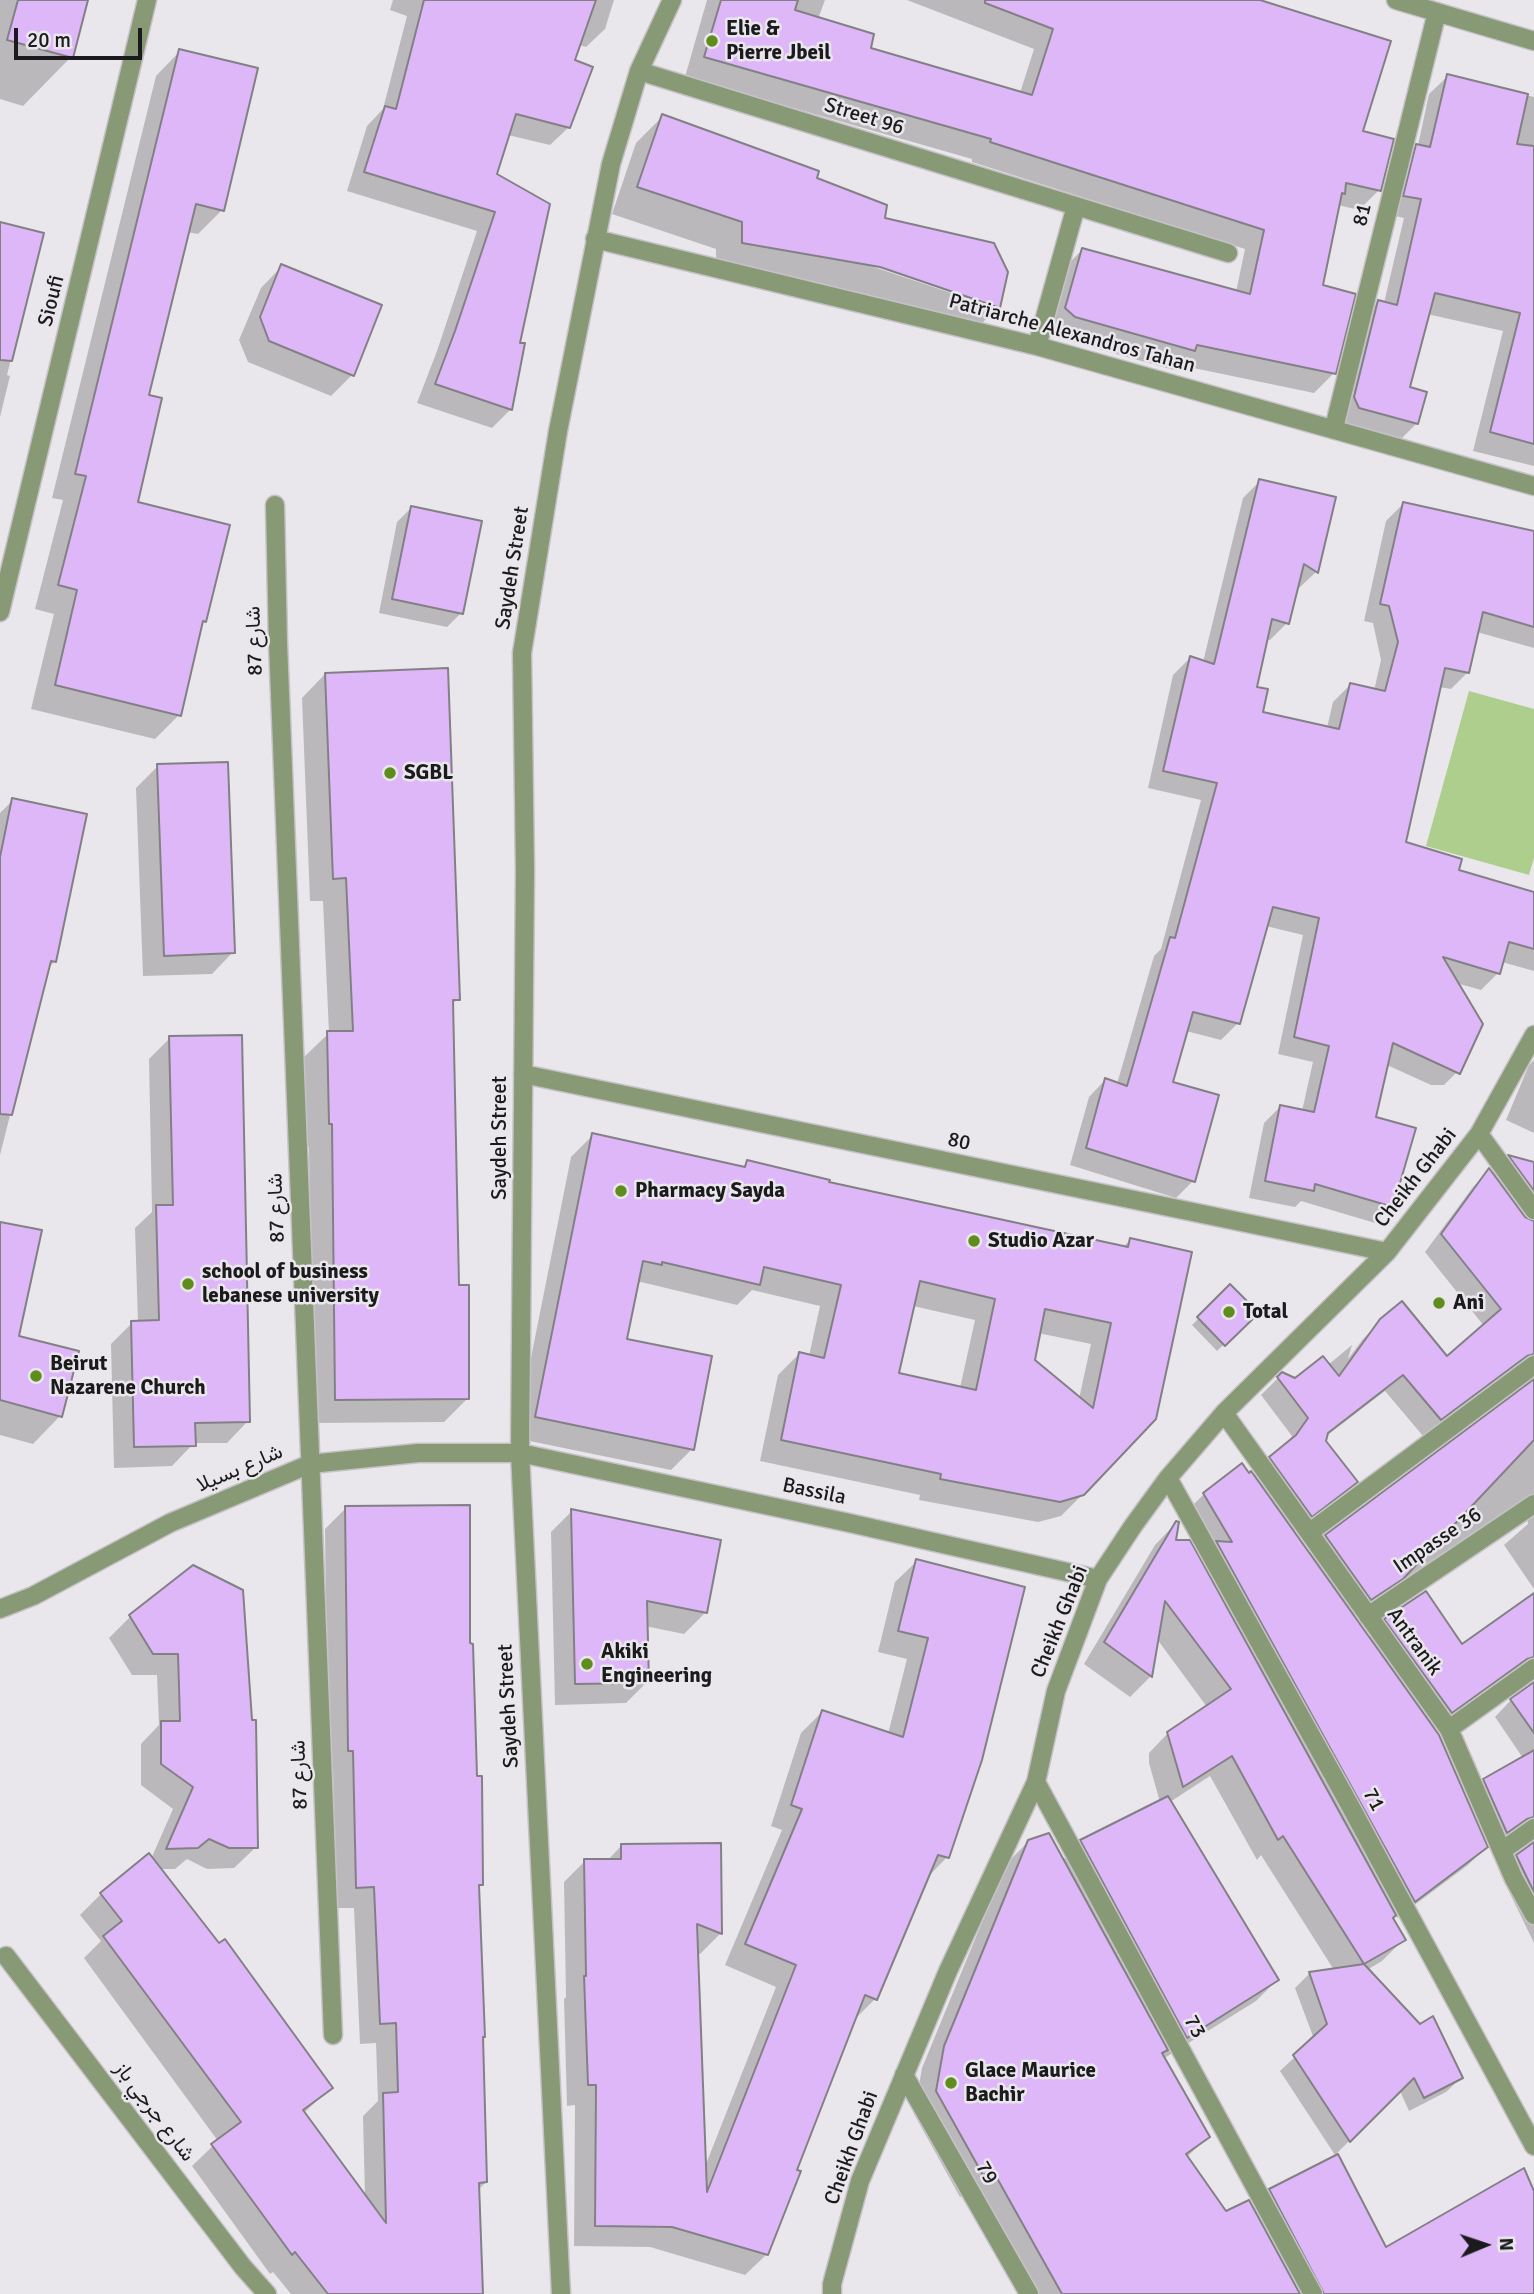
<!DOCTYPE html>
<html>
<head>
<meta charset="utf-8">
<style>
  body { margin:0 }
  #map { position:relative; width:1534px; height:2294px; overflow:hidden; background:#eae7ec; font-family:Signika,sans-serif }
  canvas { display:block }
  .north { position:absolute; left:1450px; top:2210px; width:70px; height:70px; -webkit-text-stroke:5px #eae7ec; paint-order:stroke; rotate:88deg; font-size:19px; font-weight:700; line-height:28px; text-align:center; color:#1b1a1c }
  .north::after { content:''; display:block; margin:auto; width:24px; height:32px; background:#1b1a1c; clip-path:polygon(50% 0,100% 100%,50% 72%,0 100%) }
  .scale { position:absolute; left:14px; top:28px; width:128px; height:32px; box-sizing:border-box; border:4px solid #1b1a1c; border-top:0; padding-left:9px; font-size:21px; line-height:24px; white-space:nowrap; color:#1b1a1c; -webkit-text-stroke:5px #eae7ec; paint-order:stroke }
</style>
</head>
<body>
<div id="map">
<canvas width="1534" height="2294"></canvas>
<div class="north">N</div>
<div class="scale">20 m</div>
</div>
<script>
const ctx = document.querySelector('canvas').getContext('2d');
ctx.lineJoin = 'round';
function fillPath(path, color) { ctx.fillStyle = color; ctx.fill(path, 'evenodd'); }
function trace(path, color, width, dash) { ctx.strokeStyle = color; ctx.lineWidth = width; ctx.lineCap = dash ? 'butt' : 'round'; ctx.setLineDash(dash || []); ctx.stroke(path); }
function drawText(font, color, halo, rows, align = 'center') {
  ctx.font = font + ' Signika,Vazirmatn,sans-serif'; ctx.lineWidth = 5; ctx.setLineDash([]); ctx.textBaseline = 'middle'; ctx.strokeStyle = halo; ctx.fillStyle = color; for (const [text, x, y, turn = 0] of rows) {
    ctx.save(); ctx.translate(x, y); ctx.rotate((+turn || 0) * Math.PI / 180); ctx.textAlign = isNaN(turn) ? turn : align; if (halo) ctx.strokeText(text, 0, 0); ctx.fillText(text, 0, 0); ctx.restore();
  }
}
const green = new Path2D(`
  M1469 691 1534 709V858L1529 875 1426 846Z`);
const shadow = new Path2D(`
  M0 0H87L71 57 23 106 0 99Z
  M393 0H614L605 29 586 47 579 45 573 61 569 127 550 145 508 135 495 175 518 344 511 409 492 428 417 403 437 351 477 231 347 191 367 126 383 109 407 16 390 10Z
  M707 0H825L818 19 868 49 1020 93 1034 49 907 0H1254L1361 133 1379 190 1359 210 1338 205 1321 286 1334 373 1314 393 1179 365 1174 370 1055 337 1046 328 1062 270 1082 250 1236 292 1245 249 972 162V159L685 77Z
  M180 51 222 210 198 234 187 232 147 397 136 503 204 621 200 625 179 715 155 739 31 709 54 614 35 609 63 500 52 498 156 76Z
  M1448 76 1534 97V466L1473 451 1503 331 1427 314 1408 388 1417 423 1398 442 1341 426 1360 320 1378 302 1384 303 1404 218 1386 214 1398 164 1418 145 1429 94Z
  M663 116 815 179 883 219 998 307 971 334 716 269V249L612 214 636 143ZM872 262 981 300V303L871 266Z
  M0 224 42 234 7 375 10 376 0 417Z
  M282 266 352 375 331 396 248 362 239 340 261 288Z
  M1260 481 1334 498 1316 572 1299 588 1296 587 1287 623 1270 640 1266 639 1255 688 1261 713 1327 728 1333 702 1350 685 1374 691 1381 660 1373 623 1364 621 1386 521 1403 504 1534 538V648L1477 632 1468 672 1451 689 1439 687 1404 843 1457 871 1534 894V971L1502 962 1498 973 1481 990 1456 983 1461 1068 1444 1085H1431L1387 1065 1374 1118 1392 1206 1375 1223 1301 1201 1295 1207 1249 1198 1264 1123 1281 1106 1302 1111 1313 1062 1278 1054 1303 935 1266 926 1238 1023 1221 1040 1186 1031 1171 1083 1193 1181 1176 1198 1070 1165 1089 1097 1105 1080 1117 1084 1154 956 1161 949 1201 800 1148 788 1173 675 1190 658 1203 662 1243 498Z
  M411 508 461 613 447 627 379 613 397 522Z
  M325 674 458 999 451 1005 458 1287 468 1398 444 1422 312 1423 309 1147H306L304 1057 329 1033 323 901H310L302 698Z
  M158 766 233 952 212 974 143 976 136 788Z
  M13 800 55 961 47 969 0 1155V813Z
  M170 1038 248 1421 227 1443H194L172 1466 114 1468 111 1344 132 1323H138L135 1228 152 1212 149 1059Z
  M1534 1060V1133L1506 1120 1529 1065Z
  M593 1135 742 1168 748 1162 827 1183 1122 1248 1130 1240 1083 1494 1061 1516 1038 1522 919 1500 920 1495 760 1461 778 1375 799 1354 809 1356 820 1306 752 1290 737 1305 641 1282 636 1284 625 1340 692 1449 671 1470 515 1438 571 1157ZM913 1306 975 1320 960 1388 897 1375ZM1038 1333 1091 1344 1079 1399 1033 1361Z
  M1508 1157 1534 1164V1589L1504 1545 1528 1524 1527 1515 1509 1511 1353 1616 1368 1638 1386 1620 1462 1646 1534 1596V1943L1500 1873 1528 1848 1527 1839 1514 1833 1489 1849 1488 1845 1468 1865 1397 1918 1395 1914 1391 1918 1403 1940 1382 1961 1367 1970 1461 2078 1446 2092 1409 2111 1400 2091 1335 2155 1280 2071 1314 2039 1295 1988 1309 1974 1334 1970 1261 1855 1257 1860 1210 1776 1170 1802 1277 1980 1256 2001 1163 2059 1208 2136 1187 2157 1225 2213 1252 2209 1270 2191 1385 2250 1534 2196V2294H1027L970 2193 960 2197 914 2114 922 2068 1006 1864 1029 1841 1062 1861 1081 1841 1160 1802 1149 1763V1753L1170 1731 1207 1707 1157 1639 1150 1677 1130 1697 1084 1664 1155 1545 1176 1523 1173 1541 1199 1561 1209 1551 1186 1512 1204 1494 1249 1475 1252 1476 1286 1446 1292 1436 1261 1395 1282 1374 1295 1380 1328 1365 1352 1345 1348 1359 1363 1339 1381 1321 1446 1358 1484 1326 1425 1252 1473 1187 1489 1170 1491 1174ZM1520 1371 1527 1376 1528 1386 1326 1536 1308 1554 1293 1533 1339 1499 1356 1482 1324 1442 1325 1437 1385 1391 1423 1436 1509 1372ZM1521 1674 1527 1679 1528 1688 1511 1700 1495 1717 1523 1758 1484 1780 1465 1799 1433 1729 1509 1675Z
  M0 1223 9 1335 60 1416 33 1444 0 1435Z
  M1230 1287 1256 1313 1217 1351 1192 1325Z
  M346 1508 469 1645 482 1884 477 1889 486 2182 478 2190 481 2294H291L273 2272 270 2274 192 2166 218 2141 84 1958 101 1941 80 1915 101 1894 151 1859 173 1809 141 1785V1744L159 1725 157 1675H132L109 1638 130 1617 194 1567 256 1847 234 1868 207 1869 187 1859 175 1869H159L330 2088 304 2113 365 2197 363 2116 378 2101 376 2043 360 2044 354 1908H336L333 1771H328L325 1529Z
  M572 1511 705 1613 684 1634 645 1626 647 1682 626 1703 555 1705 551 1532Z
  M917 1561 1023 1588 947 1857 927 1878 875 1999 854 2020 794 2171 767 2254 745 2275 650 2247 574 2246 575 2105 567 2106 564 1999 566 1997 564 1882 585 1861H607L622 1845 719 1844 721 1933 700 1954 697 1953 704 2169 776 1987 725 1965 782 1830 771 1826 801 1733 822 1712 888 1734 907 1659 878 1652 895 1582Z`);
const building = new Path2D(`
  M18 0H88L73 58 7 40Z
  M424 0H596L575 60 593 67 570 128 516 114 497 174 550 204 520 343H525L512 410 435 384 455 331 495 212 364 172 385 106 396 109Z
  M721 0H798L795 10 874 34 871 48 1032 95 1053 29 985 3V0H1260L1391 41 1363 131 1394 139 1381 191 1346 183 1345 194 1342 193 1323 285 1356 294 1336 374 1197 345 1195 351 1075 317 1065 308 1082 248 1250 294 1264 230 990 142 991 139 704 57Z
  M179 49 258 68 224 211 196 204 149 395 162 398 138 502 230 525 206 622 203 621 181 716 55 685 77 590 58 585 86 476 75 474Z
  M1447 74 1528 94 1517 144 1534 146V444L1490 432 1520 313 1435 293 1410 387 1427 392 1418 424 1359 408 1354 397 1378 300 1397 305 1421 199 1403 196 1416 144 1430 147Z
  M662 114 819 171 817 178 887 205 885 218 994 243 1008 272 1000 308 880 267 742 243V222L637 187Z
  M0 222 44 233 12 361 0 360Z
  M281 264 382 305 354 376 269 341 260 317Z
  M1259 479 1336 497 1318 573 1304 564 1289 624 1272 619 1257 687 1268 689 1263 712 1339 729 1350 683 1385 691 1398 642 1389 606 1380 604 1403 502 1534 531V627L1483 612 1469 673 1445 668 1406 842 1462 859 1459 870 1534 892V949L1509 942 1500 974 1443 957 1483 1024 1460 1074 1393 1043 1376 1117 1416 1128 1393 1207 1315 1184 1314 1191 1265 1181 1280 1105 1314 1112 1329 1046 1294 1037 1319 918 1273 907 1240 1024 1193 1012 1173 1082 1219 1095 1195 1182 1086 1148 1105 1078 1127 1086 1170 937 1175 938 1217 783 1163 771 1190 656 1214 664Z
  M411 506 482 521 463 614 392 599Z
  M448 668 460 1000H453L459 1285H469V1399L335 1400 332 1124H329L327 1031H353L346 878 333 879 325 673Z
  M228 762 235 953 164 956 157 764Z
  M12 798 87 814 56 962 51 961 12 1115 0 1114V857Z
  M242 1035 250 1422 195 1423 196 1446 134 1447 131 1321 159 1320 156 1205H173L169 1036Z
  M592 1133 745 1167 747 1160 830 1180 829 1182 1128 1247 1130 1238 1192 1252 1156 1419 1084 1495 1060 1502 940 1479 941 1474 781 1440 799 1352 824 1358 841 1285 764 1267 760 1285 662 1262V1265L643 1261 627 1339 712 1356 694 1450 535 1417ZM920 1281 995 1299 976 1390 899 1373ZM1045 1309 1111 1323 1093 1408 1035 1360Z
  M1508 1155 1534 1162V1191Z
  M1489 1168 1525 1217 1534 1221V1354L1527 1356 1441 1420 1403 1375 1328 1433 1326 1441 1358 1482 1312 1517 1269 1457 1296 1435 1308 1418 1277 1377 1282 1372 1295 1378 1323 1356 1339 1376 1380 1319 1402 1301 1447 1356 1501 1309 1441 1234Z
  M0 1222 42 1230 19 1336 79 1351 62 1417 0 1400Z
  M1230 1284 1259 1313 1225 1346 1197 1317Z
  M1534 1379V1440L1403 1579 1371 1600 1325 1535Z
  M1242 1463 1249 1473 1251 1471 1439 1735 1488 1847 1415 1902 1216 1541 1232 1542 1203 1493Z
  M470 1505V1643L473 1644 477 1776H482L483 1885H479L485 2037H483L487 2182 479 2183 483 2294H328L295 2252 292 2255 211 2144 241 2122 103 1936 122 1921 100 1893 149 1853 219 1943 225 1939 333 2088 303 2110 386 2223 383 2093 398 2092 396 2023 380 2024 374 1887 356 1888 353 1751H348L345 1506Z
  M571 1509 721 1540 707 1613 647 1601 649 1683 575 1684Z
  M1176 1521 1179 1522 1176 1540H1190L1396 1915 1393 1918 1406 1940 1364 1964 1283 1836 1278 1840 1232 1756 1183 1787 1167 1732 1231 1689 1165 1601 1152 1677 1104 1642Z
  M916 1559 1025 1587 982 1760 949 1858 938 1855 877 2000 865 1995 797 2170 801 2171 768 2255 672 2227 595 2226 596 2085H588L584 1976H586L584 1859H621V1844L721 1843 722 1934 697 1924 707 2192 796 1965 745 1944 802 1809 791 1805 822 1710 903 1737 928 1638 898 1631Z
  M193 1565 243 1590 252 1720H256L258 1848H229L209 1839 198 1848 166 1849 193 1787 161 1764V1721H180L178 1654H153L129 1615Z
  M1426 1591 1462 1644 1534 1593V1657L1527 1659 1452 1713 1384 1619Z
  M1534 1682V1733L1510 1699Z
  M1534 1750V1817L1527 1819 1507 1833 1483 1779Z
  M1168 1796 1279 1980 1187 2038 1080 1840Z
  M1049 1833 1168 2050 1162 2053 1210 2137 1186 2154 1226 2211 1249 2200 1300 2294H1062L993 2171 983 2175 936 2091 944 2046 1028 1840Z
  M1534 1842V1892L1516 1855Z
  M1364 1964 1420 2024 1433 2016 1463 2078 1424 2098 1414 2078 1350 2142 1293 2055 1327 2024 1309 1972Z
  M1338 2154 1386 2247 1524 2168 1534 2191V2294H1324L1269 2189Z`);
const minor = new Path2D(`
  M1396 0 1534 41
  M639 71 1228 253
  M595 239 1037 346 1534 486
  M1037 346 1076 206
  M1334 428 1437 12
  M275 505 278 643 333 2035
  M0 612 147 0
  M523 1074 1387 1252
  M1479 1134 1534 1210
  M1224 1413 1449 1729 1514 1879 1534 1915
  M1168 1478 1347 1800 1534 2146
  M1310 1532 1534 1365
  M0 1609 33 1596 170 1523 310 1464 418 1453H520L845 1522 1098 1579
  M1368 1616 1534 1504
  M1449 1729 1534 1668
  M1036 1782 1313 2294
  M1503 1850 1534 1828
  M6 1956 243 2267 267 2294
  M904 2075 1029 2294
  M561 2294 520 1453 525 871 522 653 558 431 611 164 639 71 672 0
  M832 2294V2284L860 2181 948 1971 1036 1782 1056 1691 1098 1579 1133 1526 1168 1478 1224 1413 1387 1252 1479 1134 1534 1035`);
const markers = [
  [712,41,7,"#5f8c1d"],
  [390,773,7,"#5f8c1d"],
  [621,1191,7,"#5f8c1d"],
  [974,1241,7,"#5f8c1d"],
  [188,1284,7,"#5f8c1d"],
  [1439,1303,7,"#5f8c1d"],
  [1229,1312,7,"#5f8c1d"],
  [36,1376,7,"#5f8c1d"],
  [587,1664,7,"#5f8c1d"],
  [951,2083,7,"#5f8c1d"]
];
const poiNames = [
  ["Elie &",726,29],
  ["Pierre Jbeil",726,53],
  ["SGBL",404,773],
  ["Pharmacy Sayda",635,1191],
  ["Studio Azar",988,1241],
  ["school of business",202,1272],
  ["lebanese university",202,1296],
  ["Ani",1453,1303],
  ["Total",1243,1312],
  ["Beirut",50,1364],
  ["Nazarene Church",50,1388],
  ["Akiki",601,1652],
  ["Engineering",601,1676],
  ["Glace Maurice",965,2071],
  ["Bachir",965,2095]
];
const streetNames = [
  ["Street 96",864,117,17],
  ["81",1363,215,-76],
  ["Sioufi",52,301,-76],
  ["Patriarche Alexandros Tahan",1072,334,15],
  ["Saydeh Street",513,568,-81],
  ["شارع 87",255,641,-92],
  ["Saydeh Street",500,1138,-90],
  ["80",959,1142,12],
  ["Cheikh Ghabi",1416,1178,-52],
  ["شارع 87",277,1208,-92],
  ["شارع بسيلا",240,1469,-23],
  ["Bassila",814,1492,12],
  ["Impasse 36",1438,1541,-34],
  ["Cheikh Ghabi",1060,1622,-68],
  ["Antranik",1414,1642,54],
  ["Saydeh Street",509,1706,-93],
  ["شارع 87",300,1775,-92],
  ["71",1373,1800,62],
  ["73",1194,2027,62],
  ["شارع جرجي باز",154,2112,53],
  ["Cheikh Ghabi",852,2148,-70],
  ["79",986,2173,60]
];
fillPath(green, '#aece8e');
fillPath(shadow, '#0003');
fillPath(building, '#deb7f8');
trace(building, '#838085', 2);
trace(minor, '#c5c2c7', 21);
trace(minor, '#879975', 18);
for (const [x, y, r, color] of markers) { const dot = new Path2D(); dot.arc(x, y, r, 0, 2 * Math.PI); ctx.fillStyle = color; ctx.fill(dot); trace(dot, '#eae7ec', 2.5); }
drawText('bold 21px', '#1b1a1c', '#eae7ec', poiNames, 'left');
drawText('21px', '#1b1a1c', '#eae7ec', streetNames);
</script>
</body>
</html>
